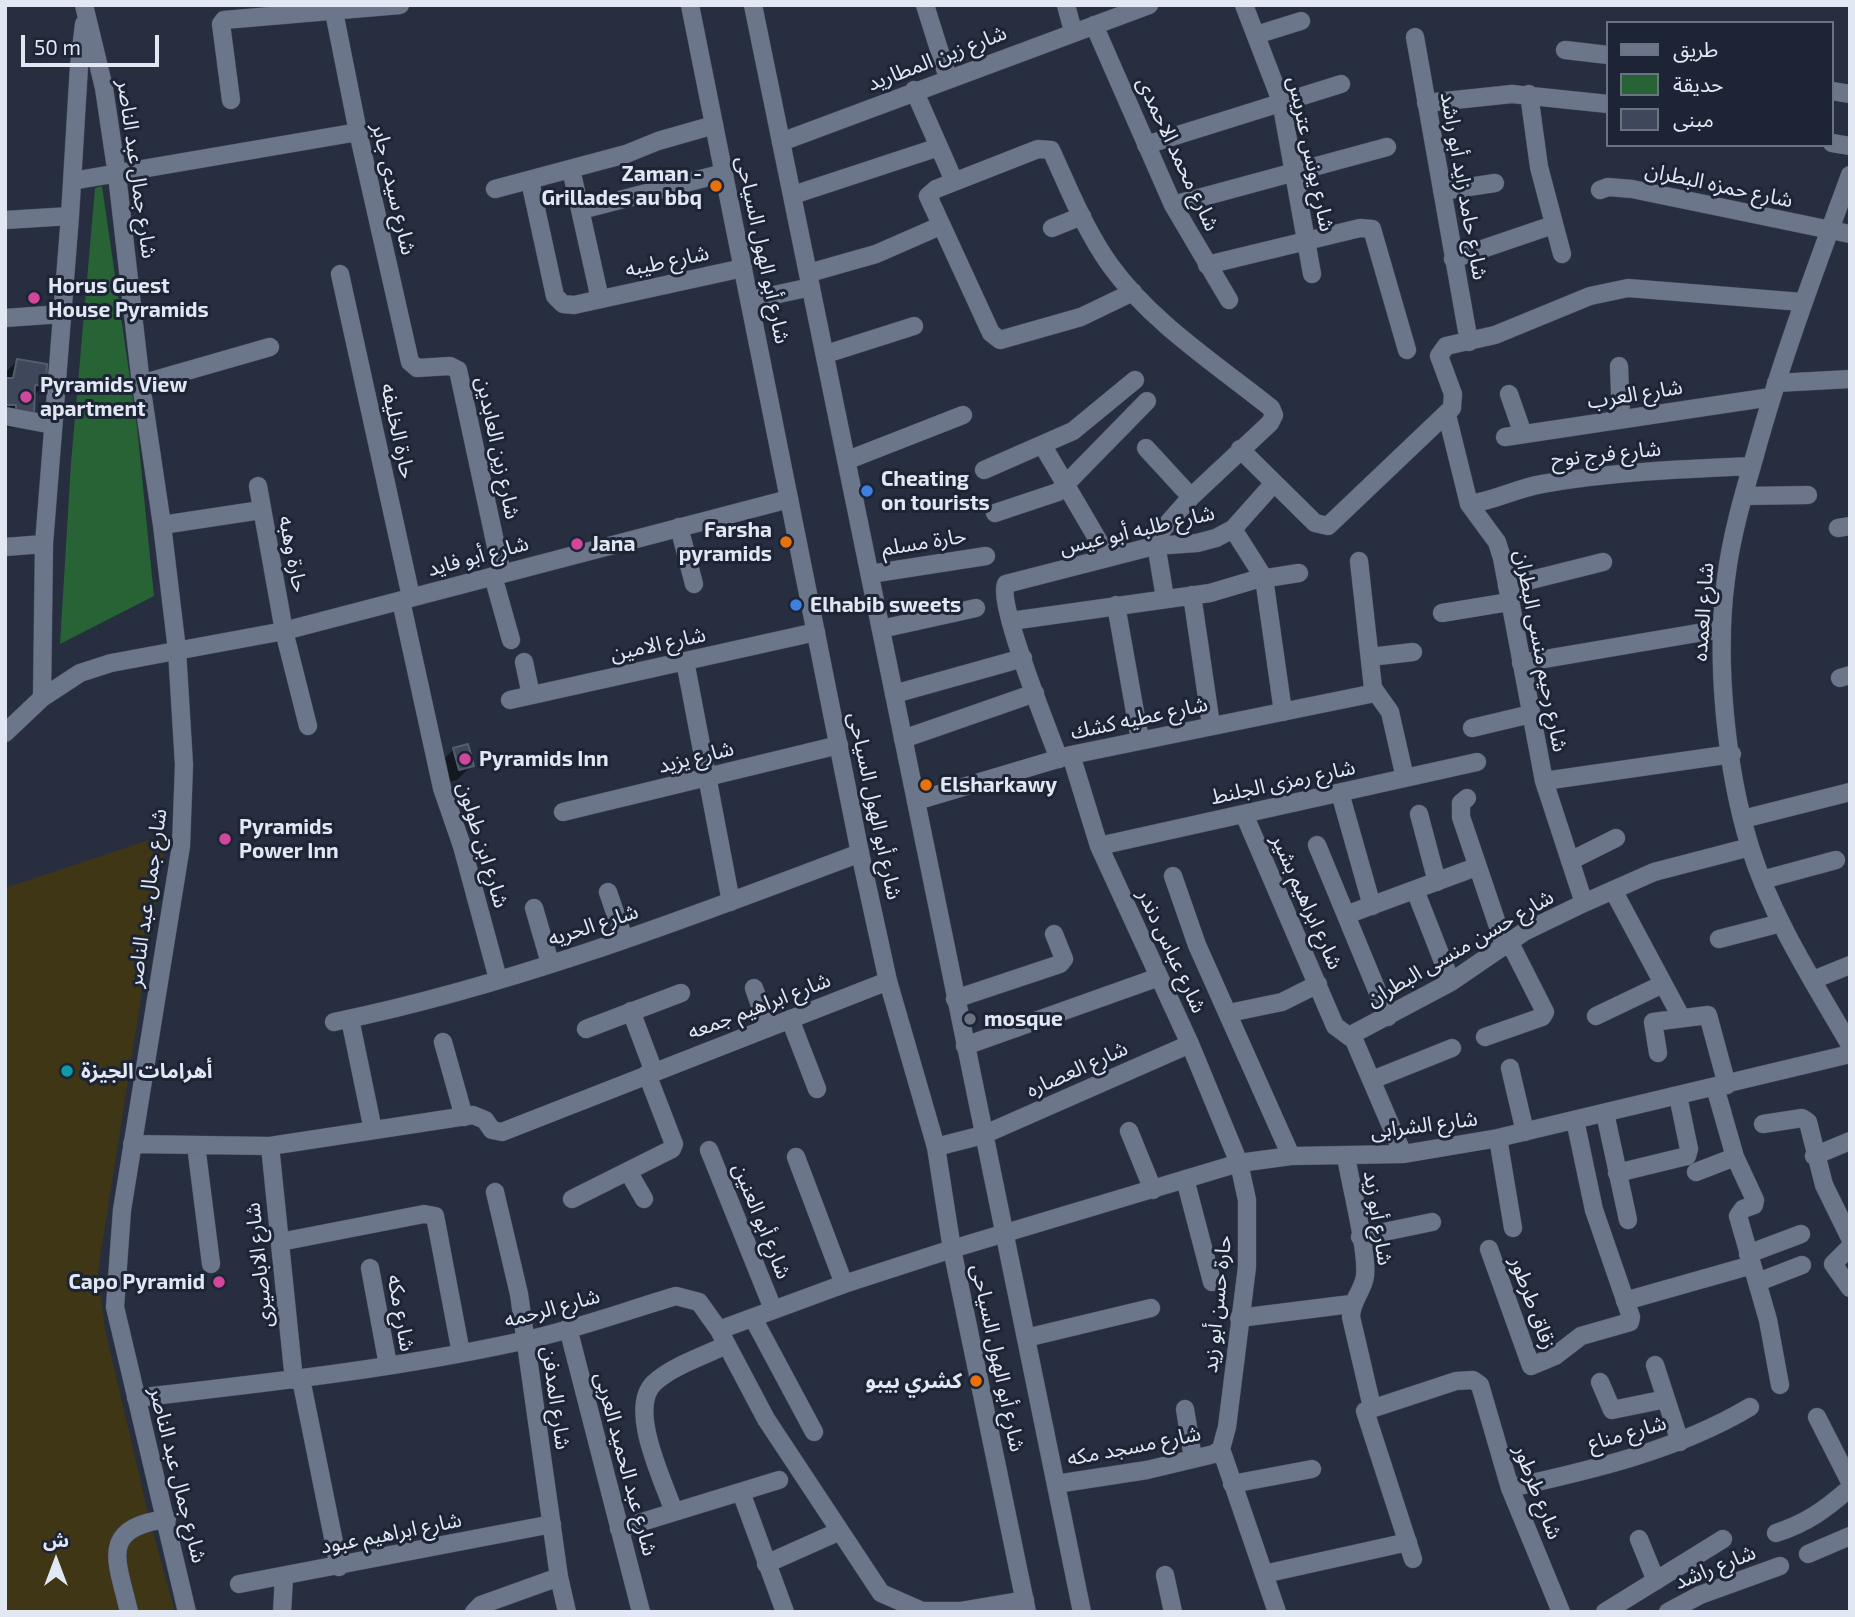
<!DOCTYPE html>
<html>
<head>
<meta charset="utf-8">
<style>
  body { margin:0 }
  #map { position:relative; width:1855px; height:1617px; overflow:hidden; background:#262e3f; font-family:"Exo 2","Noto Sans Arabic",sans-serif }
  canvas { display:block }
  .frame { position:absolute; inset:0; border:7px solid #e2e8f3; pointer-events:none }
  .legend { position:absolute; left:1606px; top:21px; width:228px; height:126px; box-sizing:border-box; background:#1c2435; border:2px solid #6b7281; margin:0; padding:9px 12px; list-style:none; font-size:21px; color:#e2e8f3 }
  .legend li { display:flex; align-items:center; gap:14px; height:35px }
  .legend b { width:35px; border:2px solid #6b7281 }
  .north { position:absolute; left:21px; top:1526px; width:70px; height:70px; -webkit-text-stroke:5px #1c2435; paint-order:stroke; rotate:0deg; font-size:19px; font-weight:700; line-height:28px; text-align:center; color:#e2e8f3 }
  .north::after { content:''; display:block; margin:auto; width:24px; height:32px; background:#e2e8f3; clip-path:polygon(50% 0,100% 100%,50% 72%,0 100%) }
  .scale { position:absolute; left:21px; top:35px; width:138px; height:32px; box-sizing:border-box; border:4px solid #e2e8f3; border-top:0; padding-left:9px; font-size:21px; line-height:24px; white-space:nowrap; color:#e2e8f3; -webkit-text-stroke:5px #1c2435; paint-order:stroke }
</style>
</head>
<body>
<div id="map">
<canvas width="1855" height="1617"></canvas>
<div class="frame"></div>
<ul class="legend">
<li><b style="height:9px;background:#6c768a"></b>طريق</li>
<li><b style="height:19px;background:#276335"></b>حديقة</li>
<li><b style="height:19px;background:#3f485a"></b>مبنى</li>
</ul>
<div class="north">ش</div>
<div class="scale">50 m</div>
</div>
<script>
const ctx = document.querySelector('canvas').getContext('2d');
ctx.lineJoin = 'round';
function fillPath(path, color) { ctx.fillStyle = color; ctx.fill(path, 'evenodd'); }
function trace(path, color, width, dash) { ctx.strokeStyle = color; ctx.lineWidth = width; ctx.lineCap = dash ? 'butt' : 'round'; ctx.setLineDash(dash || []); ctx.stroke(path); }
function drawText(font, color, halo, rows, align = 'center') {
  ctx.font = font + ' "Exo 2","Noto Sans Arabic",sans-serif'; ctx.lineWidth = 6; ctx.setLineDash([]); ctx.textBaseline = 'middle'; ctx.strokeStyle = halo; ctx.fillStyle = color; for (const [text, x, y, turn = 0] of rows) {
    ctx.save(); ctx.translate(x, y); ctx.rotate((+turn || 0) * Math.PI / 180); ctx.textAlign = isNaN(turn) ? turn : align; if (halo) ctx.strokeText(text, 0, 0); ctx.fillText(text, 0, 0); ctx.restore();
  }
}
const green = new Path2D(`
  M102 186 137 427 154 596 60 644 71 463 95 188Z`);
const sand = new Path2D(`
  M167 834 98 1271 105 1329 150 1521 175 1612H5V888Z`);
const shadow = new Path2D(`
  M18 360 44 385 33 396 32 413 18 428 5 427V373Z
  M454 749 472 765 457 780 445 783 439 764Z`);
const building = new Path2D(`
  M17 359 47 364 46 386 35 385 34 414 16 413V405H5L6 378H13Z
  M468 744 474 766 459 770 453 748Z`);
const minor = new Path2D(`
  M84 5 104 88 117 175 141 384 162 525 177 650 184 765 181 846 122 1210 115 1307 187 1612
  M925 5 948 78
  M1066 5 1073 31
  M1244 5 1281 101 1312 274
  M334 12 358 132 410 362 417 368 450 366 458 370 502 574
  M1094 25 1173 205 1229 300
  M1256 35 1301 21
  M1415 37 1469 342
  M1565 50 1608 55
  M914 90 954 181
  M1832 91 1850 94
  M1529 94 1539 167 1562 254
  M231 100 221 24 224 20 400 5
  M1426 103 1512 94 1608 104
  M781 142 1149 5
  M1832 143 1850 146
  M1146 145 1341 84
  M571 169 600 299
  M1850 175C1816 268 1781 360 1755 455 1743 496 1731 537 1726 579 1715 660 1726 769 1750 847 1772 918 1813 981 1850 1045
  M72 181 358 132
  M530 181 555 296 563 304 574 305 743 268
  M495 189 626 154 658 141 714 125
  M1600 190 1608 187 1632 189 1850 234
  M1442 191 1495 183
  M793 195 939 147
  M1173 205 1387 147
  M581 210 724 173
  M5 220 70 216
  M1052 228 1082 216
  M1453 259 1553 225
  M1207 265 1360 228 1372 229 1407 350
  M809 273 876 254 940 226
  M340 274 411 597
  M1133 292 1081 317 1000 340 991 333 928 196 936 189 1038 149 1051 150C1069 189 1085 230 1110 265 1151 322 1216 364 1271 408L1274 415 1270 423 1191 497 1155 538 1165 598
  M5 318 62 314
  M826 354 914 326
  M1619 366 1621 419
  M1776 383 1850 379
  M141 384 270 347
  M1509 394 1523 434
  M1447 415 1469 504 1497 542 1502 558 1544 781 1584 903
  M5 416 53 425
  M1505 437 1771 397
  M1043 446 1108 557
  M1146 448 1191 497
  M1240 449 1315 523 1328 526 1452 408 1453 394 1439 356 1446 346 1495 335 1590 296 1628 288 1802 302
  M848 460 963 415
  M984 470 1073 431 1135 380
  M258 486 284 631 308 726
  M1744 496 1808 495
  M1469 504C1495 501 1517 488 1542 484 1611 472 1681 469 1752 466
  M995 513 1058 492 1147 401
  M162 525 261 510
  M679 527 694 584
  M1838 528 1850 526
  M1233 529 1264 578 1283 712
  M5 547 44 544
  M1359 561 1373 688 1390 712 1405 778
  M870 574 986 556
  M493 576 511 640
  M1507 586 1603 562
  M1192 595 1211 725
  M401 601 442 788 462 846 498 979
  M1116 605 1140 740
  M1442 613 1509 602
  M1011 621 1210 593 1254 580 1299 573
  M881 629 976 608
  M1370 657 1413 652
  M685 661 731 902
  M524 662 531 695
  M1521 663 1721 629
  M1840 678 1850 675
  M894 694 1023 658
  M42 698 44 544 70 216 79 66 84 24
  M510 700 816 632
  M1472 728 1531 714
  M5 733 42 698 80 673 111 663 284 631 789 499
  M903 739 1035 693
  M1071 755 1099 846 1190 1044 1239 1163 1247 1200V1267L1227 1427 1221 1449
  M1059 759C1049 732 997 603 1006 584L1154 546 1197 543 1216 538 1233 529 1274 483
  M1544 781 1732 754
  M1340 793 1372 906
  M1467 798 1461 803V817L1505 947
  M916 801 1071 755 1375 693
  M563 812 839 745
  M1244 814 1335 1026 1354 1040 1403 1154
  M1419 814 1437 882
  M1743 819 1850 792
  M1317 845 1388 1017
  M1099 846 1477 762
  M1570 861 1616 838
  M1173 876 1197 945 1291 1156
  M1762 880 1836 860
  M1415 890 1451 982
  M1613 890 1681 1017
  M608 892 624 939
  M534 908 550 963
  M1346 915 1476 867
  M1719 939 1781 923
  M1813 980 1850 965
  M754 988 768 1028
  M955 999 1060 964 1064 959 1054 934
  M631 1011 654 1072
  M1229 1013 1282 1002 1318 984
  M1596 1016 1663 984
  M350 1019 373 1130
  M790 1019 817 1089
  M334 1022C514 985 688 918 860 853
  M586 1029 681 993
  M1351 1035 1451 982 1524 932 1584 903 1654 872 1750 847
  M1485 1037 1542 1017 1545 1012 1510 943
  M443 1042 464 1117
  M965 1046 1159 977
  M1658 1053 1653 1022 1708 1015 1727 1085
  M1510 1068 1525 1132
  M1372 1080 1452 1048
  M1715 1087 1735 1157 1755 1200 1754 1205 1743 1209 1738 1216 1768 1320 1780 1385
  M1605 1113 1628 1220
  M1763 1124 1802 1118 1808 1122 1824 1185 1850 1238
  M1129 1131 1153 1190
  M1498 1138 1513 1228
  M132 1144 270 1146 473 1115 485 1120 492 1130 502 1132 888 981
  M196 1145 211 1264
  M270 1146 294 1380
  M936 1147 983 1135 1190 1044
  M709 1150 773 1309
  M1346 1156C1350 1183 1368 1251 1365 1276 1363 1291 1351 1301 1351 1317L1372 1407
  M1814 1156 1850 1141
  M796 1157 844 1284
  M628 1171 644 1199
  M1696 1172 1735 1157
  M1617 1173 1687 1156 1689 1149 1678 1096
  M1185 1179 1212 1282
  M495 1192 519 1294 559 1577 567 1612
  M572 1199 672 1149 674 1144 647 1074
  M1360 1237 1432 1222
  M280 1242 424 1214 435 1216 461 1353
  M1850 1247 1833 1264 1850 1288
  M1489 1249 1531 1366 1555 1356 1581 1336 1630 1322 1631 1317 1594 1210 1575 1120
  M1748 1254 1801 1234
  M370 1268 388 1365
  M1758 1282 1802 1265
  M1625 1301 1752 1265
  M753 1318 814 1432
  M1239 1318 1351 1304
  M568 1328 641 1612
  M719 1330 766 1419 881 1593 922 1611H960L1025 1600
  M1026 1338 1151 1308
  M1655 1365 1680 1442
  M301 1379 339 1567
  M1600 1382 1612 1410 1666 1399
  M136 1398C265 1383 395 1369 522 1341 574 1330 625 1311 676 1296L699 1302 719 1330 844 1284 952 1249 1239 1163 1291 1156 1403 1154 1498 1138 1850 1054
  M1185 1409 1193 1458
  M1817 1417 1850 1482
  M1221 1449 1277 1612
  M1056 1484 1147 1470 1214 1454 1221 1449
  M1232 1484 1312 1469
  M1510 1488C1592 1470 1678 1450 1750 1407
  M741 1492 785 1612
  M674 1512C664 1482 627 1409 654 1383 672 1366 704 1356 726 1345
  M619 1529 779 1480
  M1776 1533C1807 1523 1826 1509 1850 1488
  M1639 1539 1656 1581
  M1808 1554 1850 1536
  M1413 1559 1365 1411 1456 1381 1473 1380 1480 1385 1510 1488 1561 1612
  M766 1564 840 1531
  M1264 1574 1408 1542
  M1165 1575 1173 1612
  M239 1584 552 1524
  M129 1612C118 1562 97 1528 167 1519
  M282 1612 284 1577
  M474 1612 481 1605 559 1577
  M1605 1612 1723 1539
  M1668 1612 1700 1595 1780 1566`);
const secondary = new Path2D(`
  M690 5 860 853 888 981 936 1147 952 1249 1027 1612
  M753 5 1082 1612
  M751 300 811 287`);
const markers = [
  [716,186,7,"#e8710a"],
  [34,298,7,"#d1479c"],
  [26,397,7,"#d1479c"],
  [867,491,7,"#3f7fe0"],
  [786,542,7,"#e8710a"],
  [577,544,7,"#d1479c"],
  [796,605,7,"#3f7fe0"],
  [465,759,7,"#d1479c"],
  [926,785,7,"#e8710a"],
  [225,839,7,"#d1479c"],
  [970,1019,7,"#6b7280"],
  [67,1071,7,"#0f9aa8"],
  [219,1282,7,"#d1479c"],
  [976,1381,7,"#e8710a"]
];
const streetNames = [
  ["شارع زين المطاريد",937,58,-21],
  ["شارع محمد الاحمدى",1178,154,65],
  ["شارع يونس عتريس",1311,154,78],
  ["شارع جمال عبد الناصر",137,169,82],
  ["شارع حمزه البطران",1719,185,12],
  ["شارع حامد زايد أبو راشد",1464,186,80],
  ["شارع سيدى جابر",394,189,77],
  ["شارع أبو الهول السياحى",763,250,78],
  ["شارع طيبه",667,261,-12],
  ["شارع العرب",1635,394,-9],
  ["حارة الخليفه",398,431,78],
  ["شارع زين العابدين",498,448,78],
  ["شارع فرج نوح",1606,454,-6],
  ["شارع طلبه أبو عيس",1137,530,-13],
  ["حارة مسلم",924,542,-9],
  ["حارة وهبه",293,554,79],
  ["شارع أبو فايد",478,556,-15],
  ["شارع العمده",1703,612,-86],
  ["شارع الامين",658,644,-12],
  ["شارع رحيم منسى البطران",1541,651,79],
  ["شارع عطيه كشك",1139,718,-12],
  ["شارع يزيد",696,757,-14],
  ["شارع رمزى الجلنط",1283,782,-12],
  ["شارع أبو الهول السياحى",875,806,78],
  ["شارع ابن طولون",483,845,73],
  ["شارع جمال عبد الناصر",147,898,-82],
  ["شارع ابراهيم بشير",1307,902,66],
  ["شارع الحريه",593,925,-18],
  ["شارع حسن منسى البطران",1460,948,-30],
  ["شارع عباس دندر",1172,951,65],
  ["شارع ابراهيم جمعه",759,1006,-21],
  ["شارع العصاره",1077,1069,-24],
  ["شارع الشرابى",1424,1125,-7],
  ["شارع أبو زيد",1378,1218,81],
  ["شارع أبو العنين",762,1221,68],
  ["شارع الاباصيرى",259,1265,-96],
  ["زقاق طرطور",1533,1303,70],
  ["حارة حسن أبو زيد",1217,1304,-84],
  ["شارع الرحمه",552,1308,-15],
  ["شارع مكه",401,1313,80],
  ["شارع أبو الهول السياحى",998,1358,78],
  ["شارع المدفن",556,1398,82],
  ["شارع مناع",1627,1433,-16],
  ["شارع مسجد مكه",1134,1446,-11],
  ["شارع عبد الحميد العربى",626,1464,75],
  ["شارع جمال عبد الناصر",178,1475,76],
  ["شارع طرطور",1538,1492,69],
  ["شارع ابراهيم عبود",391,1533,-11],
  ["شارع راشد",1715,1567,-22]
];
const poiNames = [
  ["Zaman -",702,174,"right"],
  ["Grillades au bbq",702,198,"right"],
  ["Horus Guest",48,286],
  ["House Pyramids",48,310],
  ["Pyramids View",40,385],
  ["apartment",40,409],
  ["Cheating",881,479],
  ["on tourists",881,503],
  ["Farsha",772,530,"right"],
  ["pyramids",772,554,"right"],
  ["Jana",591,544],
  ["Elhabib sweets",810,605],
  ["Pyramids Inn",479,759],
  ["Elsharkawy",940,785],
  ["Pyramids",239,827],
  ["Power Inn",239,851],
  ["mosque",984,1019],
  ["أهرامات الجيزة",81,1071],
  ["Capo Pyramid",205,1282,"right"],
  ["كشري بيبو",962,1381,"right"]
];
fillPath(green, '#276335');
fillPath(sand, '#3e3615');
fillPath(shadow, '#0007');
fillPath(building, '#3f485a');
trace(building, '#535d70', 2);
trace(minor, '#464d5b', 19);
trace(secondary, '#464d5b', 19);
trace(minor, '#6c768a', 18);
trace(secondary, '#6c768a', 18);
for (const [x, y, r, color] of markers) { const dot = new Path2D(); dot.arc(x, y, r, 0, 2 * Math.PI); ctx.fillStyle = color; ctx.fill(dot); trace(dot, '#1c2435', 2.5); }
drawText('21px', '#e2e8f3', '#1c2435', streetNames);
drawText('bold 21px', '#e2e8f3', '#1c2435', poiNames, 'left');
</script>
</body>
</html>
